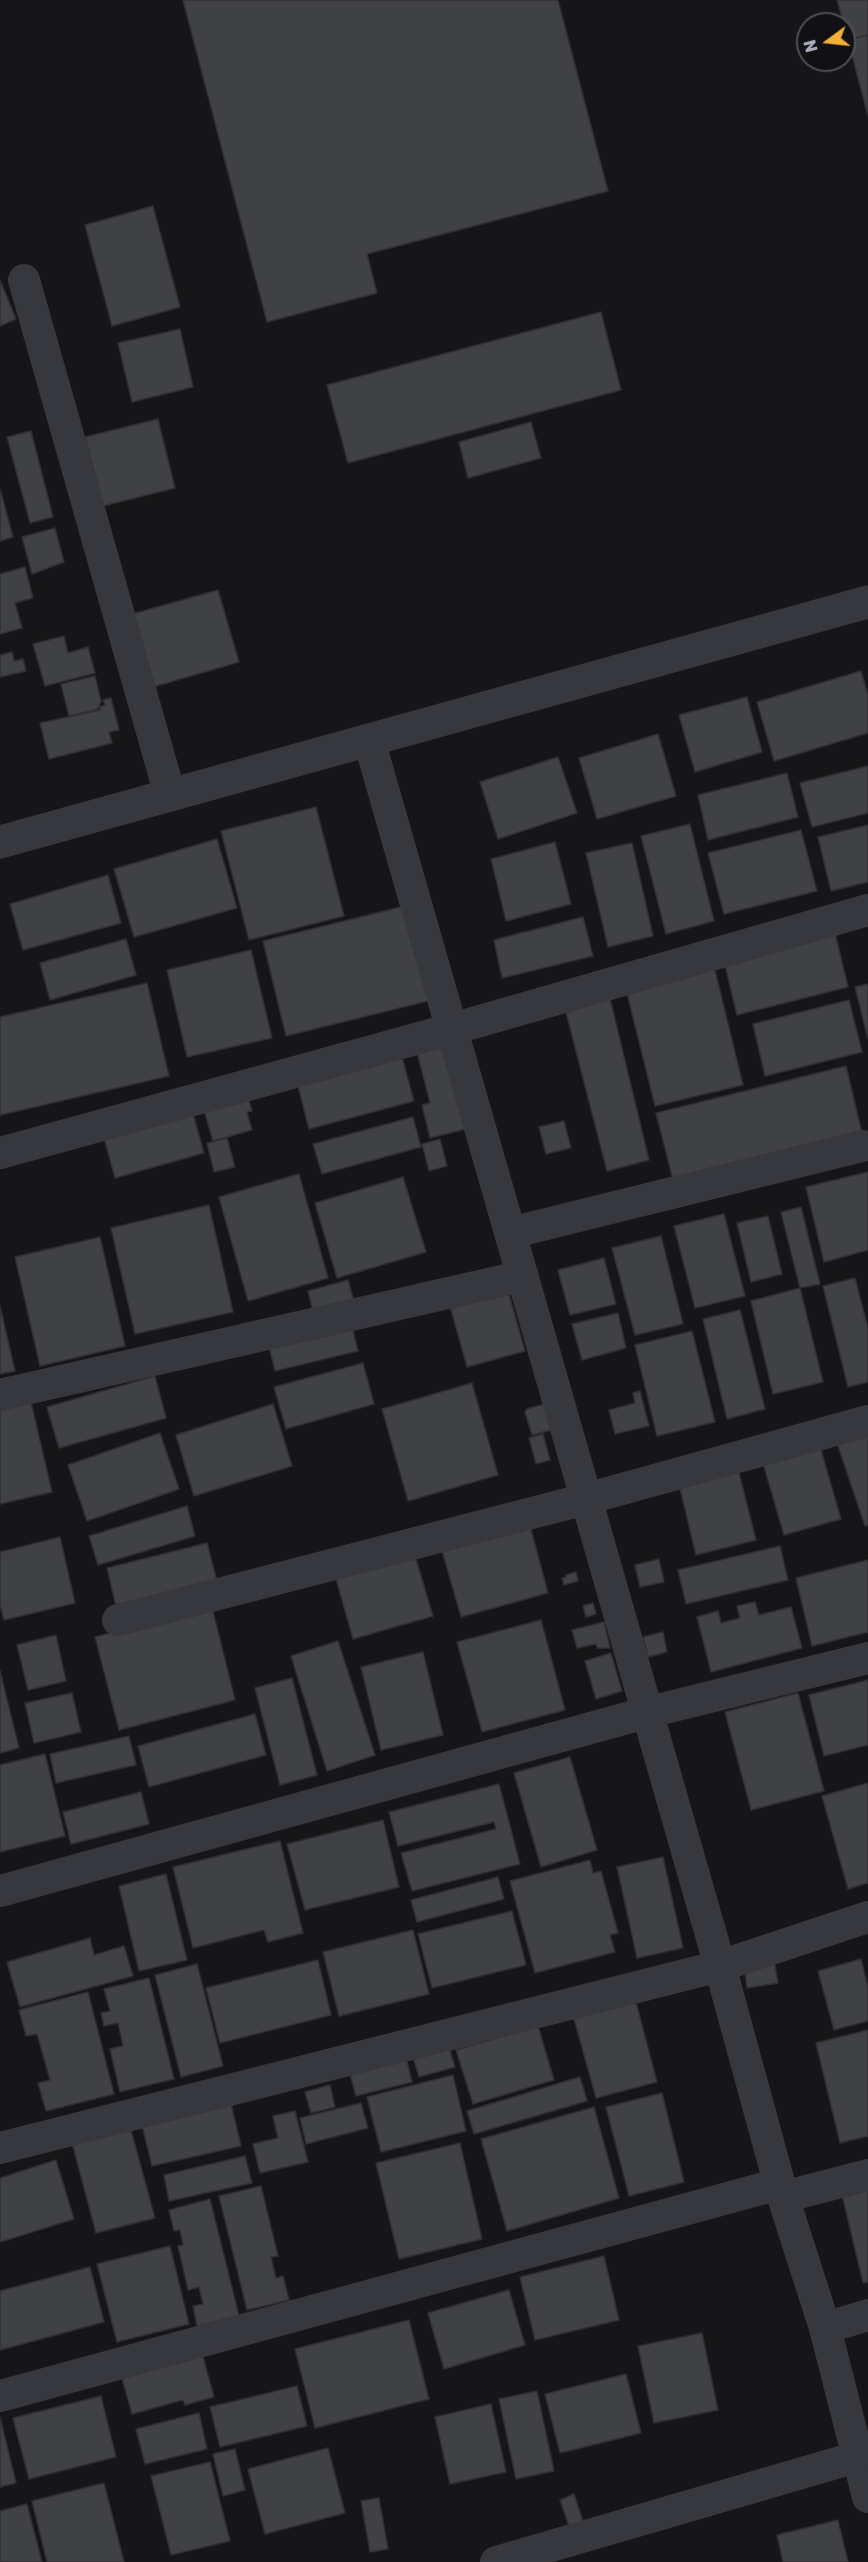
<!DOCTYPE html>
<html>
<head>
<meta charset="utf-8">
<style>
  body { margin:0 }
  #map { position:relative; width:868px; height:2562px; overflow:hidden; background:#161618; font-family:"Golos Text",sans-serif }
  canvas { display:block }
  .north { position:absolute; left:796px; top:12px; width:60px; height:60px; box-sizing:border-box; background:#111113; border:2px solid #4d4f55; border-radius:50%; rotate:255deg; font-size:16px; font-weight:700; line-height:24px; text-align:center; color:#a8adb8 }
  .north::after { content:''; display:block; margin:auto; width:21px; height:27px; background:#f2b134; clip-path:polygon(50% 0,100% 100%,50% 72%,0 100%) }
</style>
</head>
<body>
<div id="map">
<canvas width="868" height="2562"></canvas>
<div class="north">N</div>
</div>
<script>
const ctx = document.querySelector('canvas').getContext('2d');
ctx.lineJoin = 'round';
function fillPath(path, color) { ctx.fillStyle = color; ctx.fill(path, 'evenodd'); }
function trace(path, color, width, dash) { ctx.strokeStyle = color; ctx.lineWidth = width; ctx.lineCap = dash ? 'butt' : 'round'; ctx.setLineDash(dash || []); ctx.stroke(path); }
const building = new Path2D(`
  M183 0H558L608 191 367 254 377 293 267 322Z
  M837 0H868V35L848 40Z
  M868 35V116L848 40Z
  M153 206 180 307 112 326 85 225Z
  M0 280 16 319 0 326Z
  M601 312 621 390 348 463 327 385Z
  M180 329 193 387 132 402 118 343Z
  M158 419 175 488 103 506 85 437Z
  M531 422 541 458 468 478 459 442Z
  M31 431 53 517 30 523 7 437Z
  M0 489 13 537 0 541Z
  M55 528 64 562 32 574 22 537Z
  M25 567 33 598 15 603 22 628 0 634V574Z
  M218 590 239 662 132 693 111 620Z
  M64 636 68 653 88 647 95 673 45 686 33 644Z
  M12 652 14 661 23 659 26 671 0 677V655Z
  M861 671 868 695V733L774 761 757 702Z
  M95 676 101 701 98 709 69 716 61 684Z
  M747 697 762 752 695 772 679 715Z
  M111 698 119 730 109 732 112 743 49 759 40 723 100 710V707L105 705 103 700Z
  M658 734 676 796 597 819 579 758Z
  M558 757 577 813 498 839 480 782Z
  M868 766V813L812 827 800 783Z
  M787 773 798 817 708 840 698 795Z
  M316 807 344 916 249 940 221 831Z
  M690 824 714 921 666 934 641 836Z
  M868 825V882L831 891 818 837Z
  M801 830 817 891 724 914 708 853Z
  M217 839 237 908 134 937 114 869Z
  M555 842 571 904 506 921 491 859Z
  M632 843 653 936 608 947 586 853Z
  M108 875 121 923 23 950 10 904Z
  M413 904 436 999 286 1036 263 941Z
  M583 917 593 956 502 978 494 940Z
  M835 933 848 987 737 1015 724 961Z
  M126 939 136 975 50 1000 40 963Z
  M251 950 272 1038 187 1057 167 970Z
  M713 962 743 1085 655 1106 625 985Z
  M147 983 169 1076 0 1115V1017Z
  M868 984V1039L855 987Z
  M608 990 649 1160 607 1171 563 1001Z
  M849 1000 862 1052 765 1076 753 1024Z
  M447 1032 473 1127 430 1138 422 1105 430 1103 414 1040Z
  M400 1050 414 1101 309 1129 296 1078Z
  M846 1066 862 1133 673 1180 656 1113Z
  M248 1098 252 1111 247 1112 252 1130 213 1141 204 1110Z
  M190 1103 204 1153 115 1178 101 1127Z
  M413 1117 421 1147 322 1174 313 1144Z
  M564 1121 571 1148 546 1154 539 1127Z
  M227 1138 235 1167 214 1172 207 1143Z
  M440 1139 447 1166 429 1171 422 1144Z
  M868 1172V1250L824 1262 806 1187Z
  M299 1174 328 1278 248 1301 219 1197Z
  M403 1177 426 1252 337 1278 315 1203Z
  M209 1205 233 1312 135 1334 111 1228Z
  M801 1207 820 1284 800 1288 781 1212Z
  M724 1214 745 1296 695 1308 674 1226Z
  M768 1216 782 1274 751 1282 737 1223Z
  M661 1236 683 1324 635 1335 612 1248Z
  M100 1237 125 1346 40 1366 15 1257Z
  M604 1258 616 1304 570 1315 558 1270Z
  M855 1278 868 1328V1382L848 1387 823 1286Z
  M348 1280 354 1301 313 1312 308 1291Z
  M800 1288 823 1382 773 1394 751 1301Z
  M508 1291 525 1351 467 1367 450 1306Z
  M0 1306 15 1371 0 1374Z
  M348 1310 358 1351 275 1371 265 1330Z
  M740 1310 765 1409 727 1419 703 1319Z
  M618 1313 626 1348 582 1360 572 1324Z
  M692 1331 715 1422 657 1436 635 1345Z
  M363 1363 374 1404 286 1429 274 1387Z
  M155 1376 166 1418 59 1448 47 1407Z
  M26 1381 52 1492 0 1504V1387Z
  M472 1383 498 1475 408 1501 382 1409Z
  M640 1391 649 1426 615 1434 609 1410 635 1403 633 1393Z
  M273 1404 292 1466 194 1496 176 1435Z
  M545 1404 555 1429 532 1435 525 1412 527 1409Z
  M160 1433 179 1489 87 1521 68 1465Z
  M868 1433V1525L865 1526 837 1443Z
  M543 1434 550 1460 536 1464 529 1438Z
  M819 1443 841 1519 784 1535 762 1460Z
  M736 1461 756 1540 696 1555 677 1476Z
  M187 1506 195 1536 98 1565 89 1536Z
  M529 1522 548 1593 461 1617 441 1547Z
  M60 1537 75 1603 4 1620 0 1605V1552Z
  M207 1543 219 1589 118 1615 107 1568Z
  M780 1546 788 1580 686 1604 678 1570Z
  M415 1556 433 1616 353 1639 336 1579Z
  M659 1559 664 1582 640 1587 635 1565Z
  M868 1560V1632L812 1646 796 1578Z
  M576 1572 578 1581 564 1585 562 1578 566 1577V1575Z
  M755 1602 759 1615 791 1607 802 1648 711 1672 697 1617 718 1611 721 1623 740 1618 737 1606Z
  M593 1603 596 1614 586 1617 583 1606Z
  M212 1607 235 1700 119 1730 95 1637Z
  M541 1620 565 1710 482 1732 457 1642Z
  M604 1622 610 1648H597L596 1644 577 1648 572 1630Z
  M663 1632 667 1652 648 1657 643 1637Z
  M56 1635 66 1681 28 1690 17 1645Z
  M338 1641 375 1755 327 1771 291 1656Z
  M423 1652 443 1735 381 1750 361 1667Z
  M611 1653 622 1691 596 1699 585 1661Z
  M0 1671 19 1748 0 1753Z
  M292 1678 317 1775 280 1785 255 1688Z
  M868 1680V1745L824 1756 809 1695Z
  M72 1693 81 1732 34 1743 25 1703Z
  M798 1693 824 1791 751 1810 725 1712Z
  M255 1714 266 1755 149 1787 138 1746Z
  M129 1736 136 1765 56 1783 50 1754Z
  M45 1754 65 1836 0 1852V1765Z
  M570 1757 597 1850 541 1867 514 1773Z
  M868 1783V1883L848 1889 822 1796Z
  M499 1784 520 1864 412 1891 401 1853 496 1829 494 1822 398 1846 389 1812Z
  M141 1792 149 1824 71 1844 63 1812Z
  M383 1820 399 1887 305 1910 287 1844Z
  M280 1841 303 1933 268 1942 264 1930 193 1948 173 1867Z
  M663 1857 683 1948 637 1958 617 1867Z
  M590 1860 593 1873 601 1871 618 1933 610 1935 615 1952 535 1973 510 1881Z
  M166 1874 187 1960 139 1971 119 1886Z
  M498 1877 504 1899 417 1922 411 1900Z
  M512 1911 526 1965 432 1988 418 1934Z
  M413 1930 429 1994 339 2016 323 1952Z
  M90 1938 94 1955 124 1946 133 1976 20 2007 7 1962Z
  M861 1959 868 1987V2021L834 2030 818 1971Z
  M318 1960 331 2015 220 2043 206 1988Z
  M774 1960 778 1983 747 1988 744 1965Z
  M197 1964 223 2066 181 2077 155 1975Z
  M149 1978 174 2079 120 2092 110 2049 123 2046 118 2023 104 2026 101 2013 110 2011 104 1989Z
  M633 1991 657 2082 596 2098 571 2008Z
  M88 1992 114 2094 46 2111 38 2083 50 2080 37 2034 26 2036 19 2010Z
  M538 2026 554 2080 473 2104 456 2050Z
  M868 2030V2136L840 2143 816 2043Z
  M447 2040 455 2067 419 2077 411 2050Z
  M405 2053 412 2082 356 2096 347 2063Z
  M453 2075 466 2131 381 2152 367 2097Z
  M580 2077 587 2101 474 2134 467 2111Z
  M330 2085 335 2107 311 2113 305 2092Z
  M662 2093 684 2182 629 2196 606 2107Z
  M229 2095 241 2146 152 2166 140 2117Z
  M361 2103 368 2128 306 2144 300 2118Z
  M594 2107 619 2198 507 2231 481 2139Z
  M295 2111 308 2162 260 2173 253 2144 278 2138 273 2116Z
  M129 2123 155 2218 96 2233 71 2139Z
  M460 2143 482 2239 399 2259 376 2163Z
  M245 2156 252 2183 169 2201 164 2175Z
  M56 2160 74 2219 0 2242V2178Z
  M868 2179V2282L863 2283 840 2186Z
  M261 2186 278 2256 271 2257 276 2278 283 2276 289 2300 247 2310 219 2196Z
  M210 2199 239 2316 197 2326 193 2306 203 2304 199 2287 188 2290 178 2246 183 2245 180 2230 174 2231 169 2210Z
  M170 2246 189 2324 117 2342 97 2264Z
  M604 2256 619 2320 535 2340 520 2277Z
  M90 2267 104 2322 0 2350V2291Z
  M509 2290 525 2345 444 2369 428 2313Z
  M409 2320 429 2399 315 2428 295 2349Z
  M702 2333 718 2410 654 2423 638 2346Z
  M200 2346 214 2397 185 2405 183 2400 132 2414 119 2368Z
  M626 2374 641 2433 560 2453 545 2394Z
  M297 2386 307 2426 220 2447 210 2407Z
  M537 2391 554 2471 516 2479 499 2399Z
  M101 2396 116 2457 29 2479 13 2418Z
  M491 2404 506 2472 450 2484 435 2417Z
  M199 2413 207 2449 145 2464 136 2429Z
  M0 2417 16 2483 0 2487Z
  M328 2448 345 2513 265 2534 248 2469Z
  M235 2449 245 2490 223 2496 213 2454Z
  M210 2462 230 2541 171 2555 151 2476Z
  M104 2483 124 2562H47L32 2501Z
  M574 2494 584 2524 570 2529 560 2500Z
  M379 2498 388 2549 370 2552 361 2501Z
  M27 2504 42 2562H0V2511Z
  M838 2520 848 2562H783L777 2535Z`);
const minor = new Path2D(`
  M24 280 170 795
  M369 740 720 1966 783 2197 825 2328 868 2497
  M0 1153 452 1029 868 910
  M510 1233 862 1146
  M0 1395 523 1276
  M118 1620 586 1499 868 1421
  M0 1891 645 1713 868 1658
  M0 2148 720 1966 868 1917
  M783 2197 868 2175
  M825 2328 868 2315
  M0 2396 779 2184
  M496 2562 857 2457`);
const tertiary = new Path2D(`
  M0 842 868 602`);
fillPath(building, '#404145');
trace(building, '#303034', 1.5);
trace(minor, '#37383d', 32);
trace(tertiary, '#37383d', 33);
</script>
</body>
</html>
